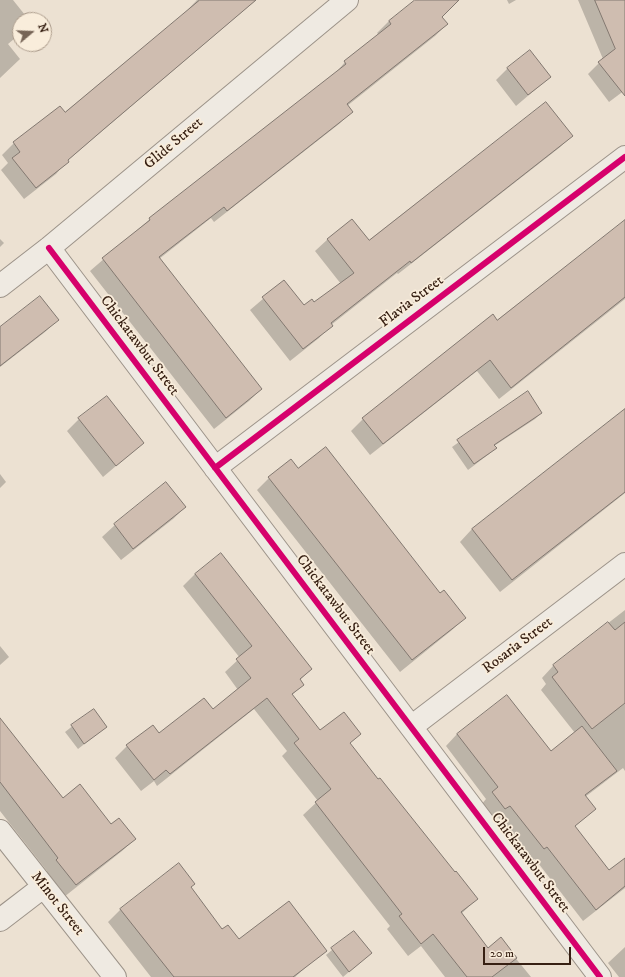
<!DOCTYPE html>
<html>
<head>
<meta charset="utf-8">
<style>
  body { margin:0 }
  #map { position:relative; width:625px; height:977px; overflow:hidden; background:#ece1d2; font-family:"IM FELL DW Pica",serif }
  canvas { display:block }
  .north { position:absolute; left:12px; top:12px; width:40px; height:40px; box-sizing:border-box; background:#f9eddb; border:1px solid #ab9b8b; border-radius:50%; rotate:71deg; font-size:11px; font-weight:700; line-height:16px; text-align:center; color:#372013 }
  .north::after { content:''; display:block; margin:auto; width:14px; height:18px; background:#766456; clip-path:polygon(50% 0,100% 100%,50% 72%,0 100%) }
  .scale { position:absolute; left:483px; top:947px; width:88px; height:18px; box-sizing:border-box; border:2px solid #372013; border-top:0; padding-left:5px; font-size:12px; line-height:14px; white-space:nowrap; color:#372013; -webkit-text-stroke:3px #f9eddb; paint-order:stroke }
</style>
</head>
<body>
<div id="map">
<canvas width="625" height="977"></canvas>
<div class="north">N</div>
<div class="scale">20 m</div>
</div>
<script>
const ctx = document.querySelector('canvas').getContext('2d');
ctx.lineJoin = 'round';
function fillPath(path, color) { ctx.fillStyle = color; ctx.fill(path, 'evenodd'); }
function trace(path, color, width, dash) { ctx.strokeStyle = color; ctx.lineWidth = width; ctx.lineCap = dash ? 'butt' : 'round'; ctx.setLineDash(dash || []); ctx.stroke(path); }
function drawText(font, color, halo, rows, align = 'center') {
  ctx.font = font + ' "IM FELL DW Pica",serif'; ctx.lineWidth = 3.5; ctx.setLineDash([]); ctx.textBaseline = 'middle'; ctx.strokeStyle = halo; ctx.fillStyle = color; for (const [text, x, y, turn = 0] of rows) {
    ctx.save(); ctx.translate(x, y); ctx.rotate((+turn || 0) * Math.PI / 180); ctx.textAlign = isNaN(turn) ? turn : align; if (halo) ctx.strokeText(text, 0, 0); ctx.fillText(text, 0, 0); ctx.restore();
  }
}
const shadow = new Path2D(`
  M0 0H13L29 20H20V34L8 44 20 59 0 78Z
  M197 0H256L67 161 56 174 24 199 1 170 8 163 2 155 14 143 60 107 65 113 179 19Z
  M417 0H458L441 17 447 24 435 36 347 106 351 112 339 124 214 222 211 218 159 259 261 389 249 401 214 429 90 271 150 219 334 75 345 62 379 35 377 33 389 21Z
  M507 0H516L509 4Z
  M578 0H625V90L609 102 588 74 603 59Z
  M508 68 550 77 516 106 496 80Z
  M572 136 559 148 398 274 397 273 331 325 319 338 290 361 250 310 284 281 303 307 314 304 341 284 315 251 328 239 369 242Z
  M625 221V299L499 399 477 371 370 455 351 431 363 419 497 321Z
  M0 239 4 243 0 247Z
  M57 320 45 332 0 367V329Z
  M528 393 541 413 535 419 494 446 496 448 489 454 468 470 452 447Z
  M625 409V493L500 592 460 542 472 529Z
  M79 419 143 443 103 477 67 431Z
  M0 474 6 482 0 488Z
  M269 478 440 594 464 618 452 630 400 672 257 490Z
  M185 507 173 519 121 560 102 537 115 525Z
  M195 574 311 669 299 681 303 685 292 695 320 732 360 734 349 744 377 781 477 899 461 914 487 949 500 939 531 977H445L421 946 408 956 387 929 390 926 303 815 318 801 282 756 287 751 254 709 157 786 154 781 141 791 115 758 127 746 159 734 212 710 238 690 225 672 240 658 183 586Z
  M625 610V771L623 768 585 797 595 809 574 827 609 871 625 859V888L583 921 535 859 532 860 498 817 493 821 481 805 486 799 446 746 457 734 551 753 575 733 541 690 546 684 542 678 553 666Z
  M0 646 9 657 0 665Z
  M93 710 106 727 78 749 65 732Z
  M0 720 62 799 135 839 122 851 64 897 45 873 47 871 0 811Z
  M190 887 222 930 239 941 325 950 295 977H151L108 922 121 909Z
  M354 932 371 953 343 977 326 955Z
  M625 947V977H619L608 963Z`);
const building = new Path2D(`
  M200 0H256L104 129 68 160 69 162 36 188 12 158 20 152 13 142 60 106 65 112Z
  M415 0H459L442 17 448 24 347 104 353 112 227 211 224 207 159 257 262 389 226 418 102 258 150 220 149 218 346 64 344 61 391 24 389 21Z
  M595 0H625V96L598 62 615 49Z
  M530 50 551 77 528 95 507 68Z
  M546 102 573 136 411 263 410 261 331 323 333 326 303 349 262 297 284 280 304 305 312 299 314 302 354 273 327 239 352 219 369 240Z
  M625 220V297L511 388 490 360 383 444 362 418 493 314 497 320Z
  M40 296 59 320 0 366V327Z
  M528 391 542 413 494 445 497 448 474 464 457 440Z
  M107 396 144 443 116 466 78 418Z
  M625 409V492L512 580 472 529Z
  M326 447 440 593 444 590 466 618 412 660 268 477 291 459 298 468Z
  M166 482 186 507 133 549 114 524Z
  M221 553 312 669 300 679 304 685 292 694 320 730 344 712 361 734 350 743 378 779 380 778 455 872 456 871 478 899 461 912 488 948 501 937 517 958 492 977H467L433 934 421 944 399 916 402 914 315 802 331 789 294 743 299 739 267 698 170 774 166 770 154 780 126 745 153 725 159 733 204 698 213 709 251 678 236 659 252 646 195 574Z
  M608 622 615 630 625 622V703L592 729 552 677 558 672 553 665Z
  M507 695 551 751 582 726 617 771 585 795 596 809 575 826 609 870 625 858V886L596 910 547 847 544 849 510 806 505 809 492 792 498 787 457 734Z
  M94 709 107 727 84 744 71 725Z
  M0 718 63 798 80 784 111 824 119 818 136 839 76 885 56 860 58 858 0 782Z
  M179 863 195 884 191 887 222 929 228 925 239 939 289 901 327 951 293 977H174L120 909Z
  M354 931 372 953 349 972 331 948Z`);
const minor = new Path2D(`
  M49 248 600 977
  M0 286 49 248 347 0
  M215 468 625 157
  M411 727 625 564
  M0 831 115 977
  M0 920 43 887`);
const cycleway = new Path2D(`
  M49 248 600 977
  M215 468 625 157`);
const streetNames = [
  ["Glide Street",174,144,-40],
  ["Flavia Street",412,302,-37],
  ["Chickatawbut Street",139,346,53],
  ["Chickatawbut Street",335,605,53],
  ["Rosaria Street",518,646,-37],
  ["Chickatawbut Street",530,863,53],
  ["Minot Street",57,904,52]
];
fillPath(shadow, '#0003');
fillPath(building, '#cfbdb0');
trace(building, '#827870', 1);
trace(minor, '#9c9389', 24);
trace(minor, '#efeae2', 22);
trace(cycleway, '#d6006c', 6);
drawText('15px', '#372013', '#f9eddb', streetNames);
</script>
</body>
</html>
